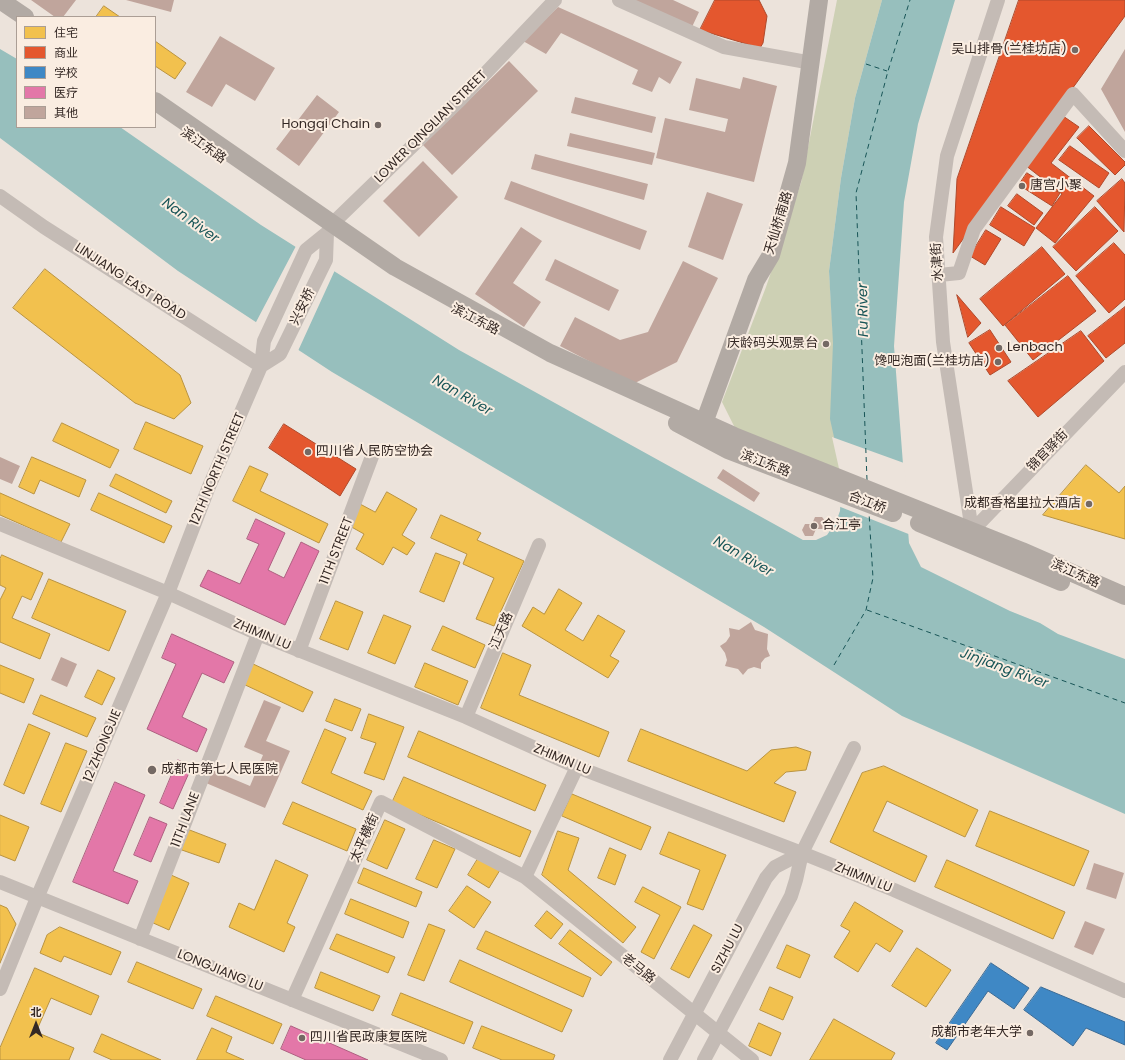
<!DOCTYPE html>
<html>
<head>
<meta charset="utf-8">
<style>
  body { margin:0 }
  #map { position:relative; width:1125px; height:1060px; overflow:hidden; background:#ece3db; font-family:Poppins,"Noto Sans SC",sans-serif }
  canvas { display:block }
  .legend { position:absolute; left:16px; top:16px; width:140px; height:112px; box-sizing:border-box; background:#faede1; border:1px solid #ab9e95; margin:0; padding:5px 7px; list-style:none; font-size:12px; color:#342824 }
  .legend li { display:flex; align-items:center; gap:8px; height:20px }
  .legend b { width:20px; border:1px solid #ab9e95 }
  .north { position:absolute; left:16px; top:1004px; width:40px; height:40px; -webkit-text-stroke:3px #faede1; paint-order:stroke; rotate:0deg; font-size:11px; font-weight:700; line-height:16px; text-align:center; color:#342824 }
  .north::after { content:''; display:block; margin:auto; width:14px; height:18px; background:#342824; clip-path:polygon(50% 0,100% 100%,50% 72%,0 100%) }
</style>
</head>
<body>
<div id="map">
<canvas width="1125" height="1060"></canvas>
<ul class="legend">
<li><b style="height:11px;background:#f2c14e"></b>住宅</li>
<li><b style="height:11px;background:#e4572e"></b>商业</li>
<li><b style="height:11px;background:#3f88c5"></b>学校</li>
<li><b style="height:11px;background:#e377a8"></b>医疗</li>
<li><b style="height:11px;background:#c0a59c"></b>其他</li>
</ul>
<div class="north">北</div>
</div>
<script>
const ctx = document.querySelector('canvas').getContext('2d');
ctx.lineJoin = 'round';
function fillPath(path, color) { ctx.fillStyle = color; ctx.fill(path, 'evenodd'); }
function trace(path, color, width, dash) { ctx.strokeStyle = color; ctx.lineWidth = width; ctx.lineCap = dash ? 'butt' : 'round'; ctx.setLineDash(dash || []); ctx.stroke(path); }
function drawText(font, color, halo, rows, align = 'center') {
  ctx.font = font + ' Poppins,"Noto Sans SC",sans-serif'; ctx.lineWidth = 4; ctx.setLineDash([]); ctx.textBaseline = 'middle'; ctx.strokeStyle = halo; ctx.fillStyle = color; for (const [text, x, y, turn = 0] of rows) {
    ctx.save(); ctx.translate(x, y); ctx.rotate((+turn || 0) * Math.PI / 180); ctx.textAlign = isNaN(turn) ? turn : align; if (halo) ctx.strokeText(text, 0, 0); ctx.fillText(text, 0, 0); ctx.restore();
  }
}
const green = new Path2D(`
  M837 0H882L855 98 841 178 829 271 842 473 739 436 722 402 766 287 801 183Z`);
const water = new Path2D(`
  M882 0H955L918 124 904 202 894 346 909 543 921 567 1010 611 1040 623 1058 634 1125 659V814L902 716 764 627 332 372 178 271 0 138V49L17 59V127H120L261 225 459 350 803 540H816L827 535 836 522 840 511 842 473 830 419 833 343 829 271 841 178 855 98Z`);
const pier = new Path2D(`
  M296 246 335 270 298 351 255 324Z
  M832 437 904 463 911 535 838 506 840 473Z`);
const homes = new Path2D(`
  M104 6 120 17H96Z
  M155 41 186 63 175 79 155 66Z
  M45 269 180 375 191 403 174 419 135 403 13 308Z
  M146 422 203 446 191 474 134 449Z
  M62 423 119 450 110 468 53 441Z
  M32 457 86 480 79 497 40 480 34 494 19 487Z
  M1086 465 1119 493 1125 486V539L1043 515Z
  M250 466 268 474 260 491 328 524 319 543 233 501Z
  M116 474 172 501 166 513 110 486Z
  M387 492 417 509 402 535 415 543 407 555 393 547 383 565 356 549 364 534 348 525 360 504 375 512Z
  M0 493 70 524 61 542 0 515Z
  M99 493 172 526 164 543 91 510Z
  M441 515 481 533 477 540 524 561 494 626 476 619 494 578 463 564 467 554 431 538Z
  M436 553 460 562 444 602 420 592Z
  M2 555 43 573 31 600 22 596 12 618 50 634 40 659 0 642V600L6 588 0 585V559Z
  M49 579 126 611 109 651 32 618Z
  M559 589 582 603 565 630 583 641 598 615 625 631 610 656 619 661 608 678 522 626 533 607 544 614Z
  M336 601 363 612 348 650 320 639Z
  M384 615 411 626 395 664 368 653Z
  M443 626 485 645 475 668 432 650Z
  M503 653 531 665 519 695 609 732 599 757 481 708Z
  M251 663 313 692 303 712 241 683Z
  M425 663 468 681 458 705 415 687Z
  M0 665 34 679 24 703 0 693Z
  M98 670 115 678 102 705 85 697Z
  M41 695 96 718 87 737 33 714Z
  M335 699 361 709 352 731 326 721Z
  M369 714 404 727 384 780 364 773 376 743 361 738Z
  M29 724 50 733 24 794 4 785Z
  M325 729 346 738 331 773 372 791 363 810 302 783Z
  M641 729 747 771 771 750 796 747 811 752 806 770 786 772 774 783 796 792 784 822 628 761Z
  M419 731 546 785 535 811 408 757Z
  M66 743 87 751 61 812 41 804Z
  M884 766 978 810 965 837 887 801 873 831 927 856 915 882 830 842 862 773Z
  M404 777 531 831 520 857 392 803Z
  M572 794 651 827 641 850 562 816Z
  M293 802 356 829 347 851 283 824Z
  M990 811 1089 851 1074 886 976 846Z
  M0 815 29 827 15 861 0 855Z
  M385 820 405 829 387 869 367 860Z
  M187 829 226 844 219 863 179 849Z
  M558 831 579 838 568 870 636 927 623 943 542 875Z
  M669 832 726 855 703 910 687 904 700 870 660 854Z
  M434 840 455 849 437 888 416 879Z
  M610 848 626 855 615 885 598 878Z
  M479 857 500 870 489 888 468 875Z
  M276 860 308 875 287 923 295 927 284 952 229 927 239 903 254 910Z
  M947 860 1065 912 1053 939 935 887Z
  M364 868 422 892 416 907 358 883Z
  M171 875 189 883 169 930 151 922Z
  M467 886 491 902 474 928 449 911Z
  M643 887 681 907 654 959 641 952 660 915 635 902Z
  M351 899 409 922 403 938 345 914Z
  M855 902 903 931 890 952 876 943 858 972 834 957 850 931 841 926Z
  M0 905 7 908 16 924 0 963Z
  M547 911 563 924 551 939 535 926Z
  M429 924 445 930 424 981 408 975Z
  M694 925 712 935 689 978 671 969Z
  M60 927 121 952 111 975 64 956 61 962 40 953 47 935Z
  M570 930 612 962 601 976 559 944Z
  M486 931 591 978 583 997 477 949Z
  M337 934 395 957 388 973 330 949Z
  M787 945 810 955 800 978 777 968Z
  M917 948 951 970 926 1007 892 986Z
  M460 960 572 1010 562 1032 450 982Z
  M137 962 202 989 193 1009 128 982Z
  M35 968 99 996 91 1015 51 998 36 1032 74 1048 69 1060H0V1048Z
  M321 972 380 996 373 1011 315 988Z
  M770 987 793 997 783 1020 760 1010Z
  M401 993 473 1022 464 1044 392 1015Z
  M216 996 282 1024 273 1044 207 1016Z
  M834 1019 895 1053 891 1060H810Z
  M759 1023 781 1033 771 1056 749 1046Z
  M482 1026 555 1055 553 1060H502L473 1048Z
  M212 1028 232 1037 226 1052 244 1060H197Z
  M102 1034 161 1060H112L94 1052Z`);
const shops = new Path2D(`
  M715 0H759L767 16 763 43 760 48 700 30Z
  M1019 0H1125V16L953 253 957 179Z
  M1063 116 1079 127 1051 163 1094 196 1055 243 1036 228 1062 194 1025 165Z
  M1089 126 1125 162V165L1115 175 1077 138Z
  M1070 146 1109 173 1099 188 1059 160Z
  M1027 173 1060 193 1052 206 1019 185Z
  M1122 179 1125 183 1124 232 1097 201Z
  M1017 194 1043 213 1034 225 1008 206Z
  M1001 207 1035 228 1024 246 990 225Z
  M1095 207 1118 231 1076 271 1053 247Z
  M986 230 1001 239 985 265 970 256Z
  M1114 243 1125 255V299L1109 313 1076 276Z
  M1042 247 1065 274 1003 326 980 299Z
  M1068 276 1096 311 1033 360 1005 325Z
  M957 295 981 323 968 337Z
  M1125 307V343L1106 358 1088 336Z
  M990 330 1011 362 990 375 969 343Z
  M1081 331 1104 361 1038 417 1008 381Z
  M284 424 356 469 340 496 269 448Z`);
const schools = new Path2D(`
  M991 963 1029 988 1014 1009 988 991 947 1050 936 1043Z
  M1041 987 1125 1022V1045L1086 1028 1073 1046 1024 1010Z`);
const health = new Path2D(`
  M256 519 285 533 268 570 284 578 301 542 319 551 285 625 200 586 208 570 240 584 259 544 247 539Z
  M172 634 234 662 224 683 202 673 182 717 207 729 197 752 147 729 176 664 162 658Z
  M178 760 192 766 173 809 160 803Z
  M115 782 145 795 113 871 138 881 128 904 73 882Z
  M150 817 167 824 151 862 134 855Z
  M291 1026 368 1060H306L281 1049Z`);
const ferry = new Path2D(`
  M866 64 887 71
  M867 480 856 193 888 71 910 0
  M867 610 1125 703
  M834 665 866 610 873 578 869 513`);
const building = new Path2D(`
  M31 0H76L63 17H55Z
  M126 0H174L171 12Z
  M631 0H673L699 12 692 27Z
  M558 7 682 62 670 84 659 77 652 92 632 84 638 70 561 33 546 54 523 41Z
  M220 36 275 68 255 101 226 84 212 107 186 92Z
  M1125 49V132L1101 89Z
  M509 61 538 91 452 175 423 145Z
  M743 77 777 86 754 182 656 158 665 118 725 132 728 119 689 110 696 78 740 89Z
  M317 95 339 112 299 166 276 149Z
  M575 97 656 117 652 133 571 113Z
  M570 133 655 153 652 165 567 146Z
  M535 154 648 184 644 200 531 169Z
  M423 161 458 197 419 237 383 201Z
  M511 181 647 231 640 250 504 199Z
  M707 192 743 204 723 260 688 247Z
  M521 227 542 241 513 283 541 302 524 327 475 294Z
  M555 259 619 290 609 311 545 280Z
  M683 261 718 278 677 362 633 384 560 346 575 317 620 340 648 332Z
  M0 457 20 466 12 484 0 479Z
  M723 469 760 493 754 502 717 478Z
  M815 517H822L826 522 823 529H816L813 536H805L802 530 805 524H812Z
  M751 622 755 630 768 634 767 649 770 656 765 658 761 663V669L754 667 748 669 743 675 738 669 725 666 727 660 725 653 720 646 726 642 730 636 729 628 739 630Z
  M61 657 77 664 67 687 51 680Z
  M264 700 281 707 266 741 290 751 265 808 206 783 212 770 250 786 263 755 244 747Z
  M1094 863 1124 873 1116 899 1086 889Z
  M1085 921 1105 929 1093 955 1074 947Z`);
const minor = new Path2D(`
  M619 0 724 47 812 63
  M0 196 44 227 261 366
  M939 275 959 273 974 229 1073 94 1125 151
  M261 366 264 341 306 250 327 233
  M0 524 168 593 258 634 466 717 577 767 802 853 894 890 1125 991
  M972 531 943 342 936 237 947 156 998 0
  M972 531 1125 372
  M299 651 374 451
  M466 717 539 545
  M525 877 577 767
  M0 882 441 1060
  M140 939 258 634
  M0 989 37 898 168 593 208 489 261 366 280 354 326 260 327 233 333 223 461 99 555 0
  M292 1000 381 802 525 877 752 1060
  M670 1060 766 878 775 867 802 853
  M704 1060 791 896 796 880 802 853 854 748`);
const major = new Path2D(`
  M0 0 25 17
  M155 101 395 267 550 353 734 436 1022 551 1125 596
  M677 423 728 450 893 513
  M700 434 756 280 771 255 797 163 819 0
  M919 523 1061 582`);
const markers = [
  [1075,50,4,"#746964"],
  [378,125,4,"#746964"],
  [1022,186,4,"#746964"],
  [826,344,4,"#746964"],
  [999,348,4,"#746964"],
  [998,362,4,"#746964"],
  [308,452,4,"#746964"],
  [1089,504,4,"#746964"],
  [814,526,4,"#746964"],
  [152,770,5,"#746964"],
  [1030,1033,4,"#746964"],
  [302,1038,4,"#746964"]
];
const poiNames = [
  ["吴山排骨(兰桂坊店)",1067,50],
  ["Hongqi Chain",370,125],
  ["唐宫小聚",1030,186,"left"],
  ["庆龄码头观景台",818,344],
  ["Lenbach",1007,348,"left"],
  ["馋吧泡面(兰桂坊店)",990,362],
  ["四川省人民防空协会",316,452,"left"],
  ["成都香格里拉大酒店",1081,504],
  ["合江亭",822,526,"left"],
  ["成都市第七人民医院",161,770,"left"],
  ["成都市老年大学",1022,1033],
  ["四川省民政康复医院",310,1038,"left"]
];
const streetNames = [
  ["LOWER QINGLIAN STREET",431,127,-45],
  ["滨江东路",203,146,35],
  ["天仙桥南路",779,223,-73],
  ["水津街",938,262,-94],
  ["LINJIANG EAST ROAD",130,282,33],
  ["兴安桥",303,307,-64],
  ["滨江东路",475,320,27],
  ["锦官驿街",1048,451,-46],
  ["滨江东路",765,464,21],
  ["12TH NORTH STREET",218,469,-67],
  ["合江桥",867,503,21],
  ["11TH STREET",337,551,-69],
  ["滨江东路",1075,574,24],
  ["江天路",502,631,-67],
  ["ZHIMIN LU",262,635,23],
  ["12 ZHONGJIE",103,746,-67],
  ["ZHIMIN LU",562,760,23],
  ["11TH LANE",186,820,-69],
  ["太平横街",365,838,-66],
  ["ZHIMIN LU",863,878,22],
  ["SIZHU LU",728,949,-62],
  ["老马路",638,969,39],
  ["LONGJIANG LU",220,971,22]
];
const waterNames = [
  ["Nan River",190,221,36],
  ["Fu River",864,310,-91],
  ["Nan River",462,396,30],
  ["Nan River",743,557,30],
  ["Jinjiang River",1004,669,20]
];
fillPath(green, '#cdd0b4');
fillPath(water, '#97bfbd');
fillPath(pier, '#ece3db');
fillPath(homes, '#f2c14e');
trace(homes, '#b99341', 1);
fillPath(shops, '#e4572e');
trace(shops, '#af492b', 1);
fillPath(schools, '#3f88c5');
trace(schools, '#3c6b95', 1);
fillPath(health, '#e377a8');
trace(health, '#ae5f80', 1);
trace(ferry, '#185557', 1, [5, 4]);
fillPath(building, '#c0a59c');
trace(minor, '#c4bbb5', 14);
trace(major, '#b2aaa4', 18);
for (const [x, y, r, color] of markers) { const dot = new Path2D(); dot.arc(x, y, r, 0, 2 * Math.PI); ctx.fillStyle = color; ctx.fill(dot); trace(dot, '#faede1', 1.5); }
drawText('13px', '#342824', '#faede1', poiNames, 'right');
drawText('13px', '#342824', '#faede1', streetNames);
drawText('italic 14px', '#185557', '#faede1', waterNames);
</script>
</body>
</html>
